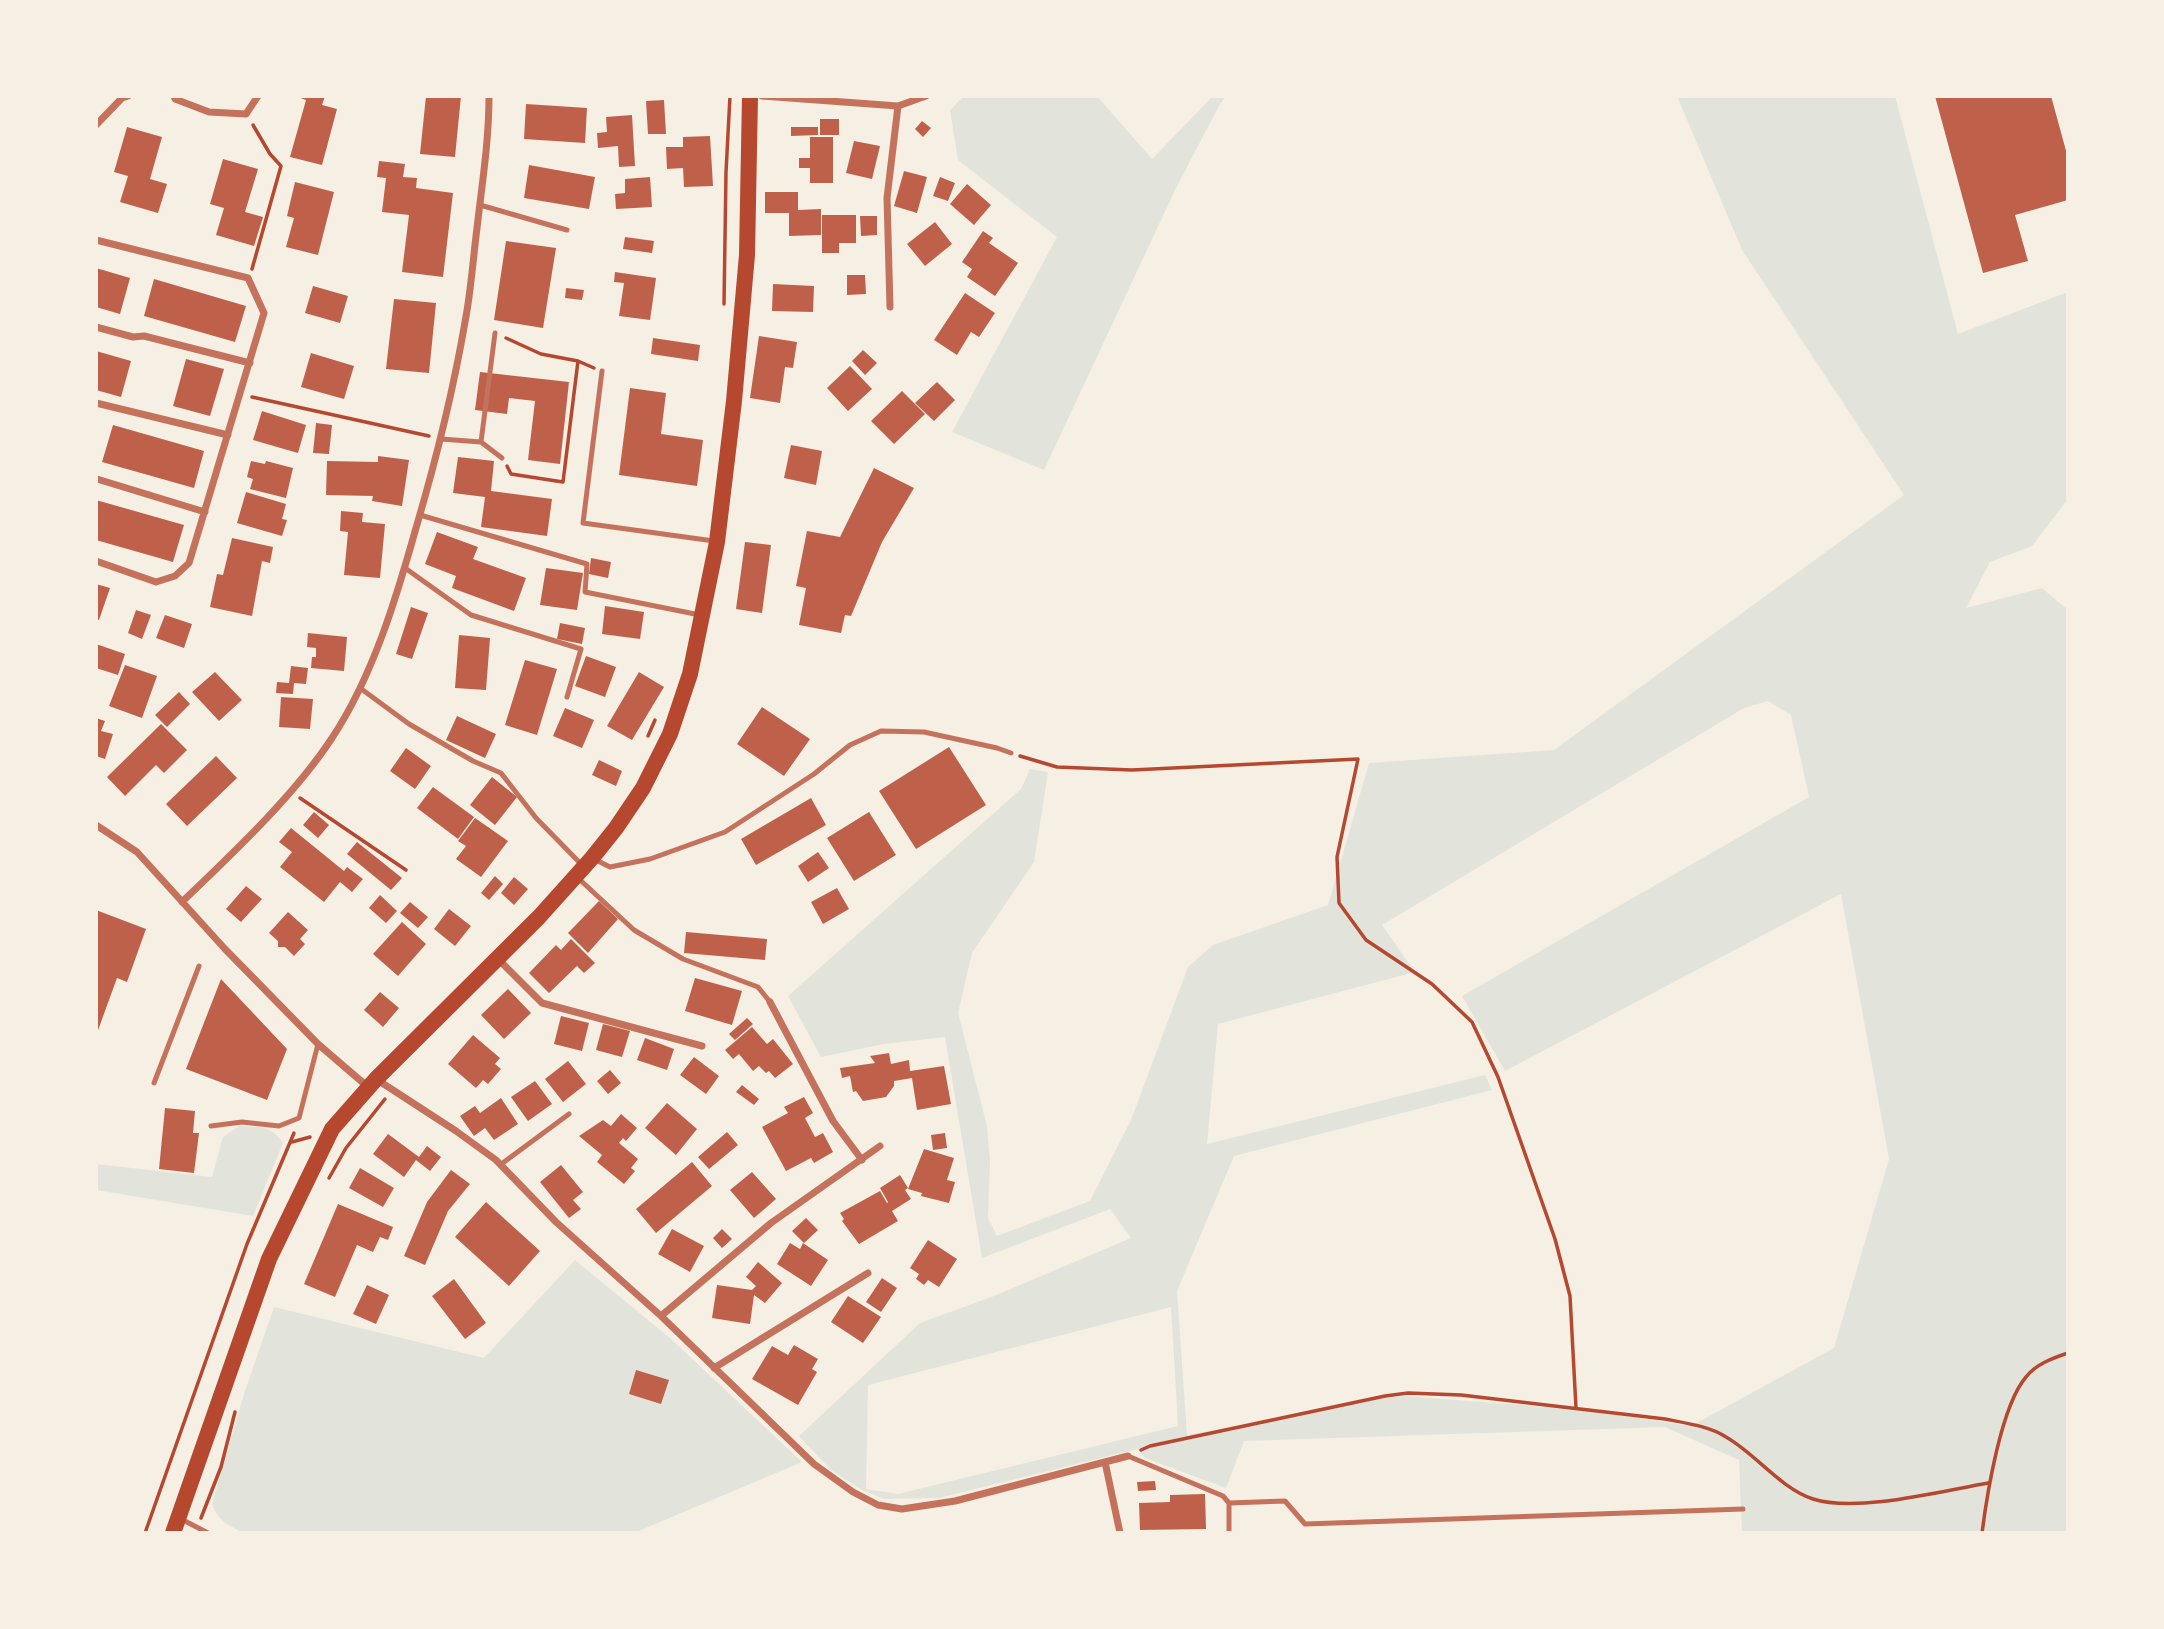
<!DOCTYPE html>
<html>
<head>
<meta charset="utf-8">
<style>
  body { margin:0 }
  #map { position:relative; width:2164px; height:1629px; overflow:hidden; background:#f6efe4; font-family:"DejaVu Sans",sans-serif }
  canvas { display:block }
  .frame { position:absolute; inset:0; border:98px solid #f6efe4; pointer-events:none }
</style>
</head>
<body>
<div id="map">
<canvas width="2164" height="1629"></canvas>
<div class="frame"></div>
</div>
<script>
const ctx = document.querySelector('canvas').getContext('2d');
ctx.lineJoin = 'round';
function fillPath(path, color) { ctx.fillStyle = color; ctx.fill(path, 'evenodd'); }
function trace(path, color, width, dash) { ctx.strokeStyle = color; ctx.lineWidth = width; ctx.lineCap = dash ? 'butt' : 'round'; ctx.setLineDash(dash || []); ctx.stroke(path); }
const green = new Path2D(`
  M964 96H1097L1152 159 1213 96H1226L1219 106 1176 188 1044 470 952 432 1057 237 958 160 950 110Z
  M1677 96H1895L1958 334 2068 292V499L2032 546 1990 562 1966 608 2042 588 2068 610V1533H1742L1739 1460 1665 1427 1244 1441 1226 1488 1145 1458 1137 1449 939 1498 884 1499 862 1490 831 1470 799 1436 920 1323 994 1296 1131 1238 1110 1209 982 1258 945 1037 884 1044 821 1057 788 996 1021 789 1030 769 1048 772 1034 862 972 953 958 1013 987 1126 990 1160 988 1218 997 1236 1090 1201 1131 1120 1188 967 1213 945 1328 905 1369 763 1554 750 1904 495 1742 250ZM1768 701 1791 715 1809 797 1462 996 1505 1071 1841 894 1889 1159 1834 1348 1691 1426 1576 1409 1403 1396 1370 1400 1281 1419 1187 1435 1177 1291 1234 1156 1492 1090 1485 1075 1207 1144 1218 1024 1415 972 1382 925 1744 708ZM1171 1307 1178 1426 898 1494 866 1489 868 1385Z
  M239 1126C259 1127 271 1125 283 1143L253 1216 96 1190V1164L212 1177 223 1137Z
  M575 1260 670 1338 802 1462 634 1533H244C228 1525 218 1521 212 1504L244 1394 274 1307 484 1358Z`);
const building = new Path2D(`
  M295 96H325L322 105 337 109 322 165 290 157 306 100Z
  M426 96H461L455 157 420 154Z
  M1935 96H2051L2068 158V200L2015 215 2028 261 1983 273Z
  M664 100 666 134H648L646 101Z
  M526 104 587 108 585 143 524 139Z
  M632 115 635 166 619 167 618 146 598 148 597 133 607 132 606 117Z
  M820 119H839V135H820Z
  M922 121 931 128 923 137 915 129Z
  M127 127 162 137 150 179 167 184 158 213 120 202 128 176 114 172Z
  M791 127H818V135L791 136Z
  M710 136 713 186 684 187 683 168 667 169 666 147H683V137Z
  M810 137H833V183H810V168H799V158H810Z
  M854 141 880 146 872 179 846 173Z
  M223 159 258 169 245 212 263 217 254 246 216 235 224 208 210 204Z
  M379 161 405 164 403 177 417 178 416 188 453 193 443 277 402 272 409 215 382 212 386 178 377 177Z
  M529 165 595 177 589 209 524 198Z
  M904 171 927 177 917 213 894 206Z
  M650 177 652 207 616 209 615 194 625 193V179Z
  M940 177 955 183 948 201 933 196Z
  M295 182 334 192 318 255 286 247 294 218 287 216Z
  M967 184 991 205 974 225 950 204Z
  M765 192H798V210L821 209V235L789 236V213H765Z
  M822 215H856V243H839V253H822Z
  M860 216H877V235L861 236Z
  M935 222 952 244 925 266 907 244Z
  M983 231 993 238 989 243 1018 263 995 296 967 277 972 269 962 262Z
  M625 237 654 241 652 253 623 249Z
  M506 241 556 248 543 328 494 320Z
  M96 268 130 278 120 314 96 307Z
  M615 272 656 278 650 320 619 316 624 283 614 282Z
  M847 275H865L866 294 847 295Z
  M154 279 246 306 235 342 144 316Z
  M773 284 814 286 813 312 772 311Z
  M313 286 348 296 340 323 305 313Z
  M566 288 584 290 582 300 565 298Z
  M965 293 995 313 979 337 971 332 957 355 934 340Z
  M394 299 436 303 429 373 386 369Z
  M759 336 797 342 793 368 785 367 780 403 750 398Z
  M653 338 700 345 698 361 651 354Z
  M863 350 877 363 865 375 852 361Z
  M96 351 131 361 121 397 96 390Z
  M311 353 354 366 344 399 301 387Z
  M186 359 224 369 210 416 173 406Z
  M850 366 872 389 848 411 827 388Z
  M480 372 569 382 560 464 528 460 535 401 509 398 507 414 475 410Z
  M937 382 955 400 934 421 915 403Z
  M630 388 666 393 661 434 703 440 697 486 619 475Z
  M902 391 925 414 894 444 871 421Z
  M262 411 306 425 298 453 253 440Z
  M316 423 332 425 329 454 313 453Z
  M113 425 204 451 194 488 102 462Z
  M791 445 822 451 816 485 784 478Z
  M378 456 409 460 402 506 372 501 373 496 326 495 327 461 378 462Z
  M458 457 494 461 491 491 552 499 547 536 481 527 485 497 453 493Z
  M251 461 265 464 266 461 293 468 286 498 250 489 253 479 247 477Z
  M874 468 914 488 882 542 851 616 845 615 841 633 799 625 806 588 796 586 807 531 840 537Z
  M246 492 286 504 282 519 287 520 282 536 237 523Z
  M96 500 184 525 173 562 96 540Z
  M341 511 363 513 362 522 385 524 380 578 344 575 348 532 340 531Z
  M437 532 478 547 473 559 526 578 514 611 452 588 456 576 425 564Z
  M232 538 273 547 270 563 262 561 252 616 210 607 217 574 223 575Z
  M745 542 771 545 762 613 736 609Z
  M591 558 611 562 608 578 589 574Z
  M546 568 583 573 577 610 540 605Z
  M96 584 110 588 99 620 96 619Z
  M605 606 644 612 640 639 602 634Z
  M411 607 428 613 412 659 396 654Z
  M136 610 151 615 142 639 128 633Z
  M165 615 192 624 184 648 156 638Z
  M560 623 585 628 582 644 557 639Z
  M308 633 347 637 344 671 311 668 312 657H316V648L307 647Z
  M459 635 490 638 486 690 455 688Z
  M96 644 125 654 118 675 96 668Z
  M586 656 616 667 605 697 575 686Z
  M525 660 557 669 537 735 505 725Z
  M125 665 157 676 142 718 109 706Z
  M291 666 308 668 306 684 294 683 293 694 276 693 277 682 289 683Z
  M215 672 242 700 219 721 192 692Z
  M639 672 664 687 632 740 607 726Z
  M179 692 190 704 167 727 155 715Z
  M281 697 313 699 310 729 279 727Z
  M762 707 810 739 784 776 737 744Z
  M565 708 594 720 582 748 553 736Z
  M457 716 496 734 485 758 446 740Z
  M96 718 105 721 101 731 113 734 105 759 96 756Z
  M161 724 187 750 164 773 156 765 125 796 107 777Z
  M949 747 986 805 916 849 879 791Z
  M406 748 431 766 415 789 390 771Z
  M216 756 237 778 187 826 166 804Z
  M599 760 622 771 616 786 592 775Z
  M492 777 517 797 495 825 470 805Z
  M433 787 474 817 458 839 417 808Z
  M811 798 826 825 756 865 741 839Z
  M314 812 329 825 318 838 303 825Z
  M869 812 896 855 854 881 827 838Z
  M475 818 508 841 481 877 456 859 466 846 458 841Z
  M291 828 344 871 347 867 363 879 352 892 340 882 324 902 280 867 292 852 279 842Z
  M357 842 402 878 391 890 347 854Z
  M818 852 829 868 808 882 798 866Z
  M495 876 503 884 489 900 481 893Z
  M514 877 528 889 514 905 501 893Z
  M246 886 262 899 241 922 226 909Z
  M837 888 849 909 823 924 811 902Z
  M380 895 397 911 386 923 369 908Z
  M599 901 618 919 588 953 568 933Z
  M410 902 428 917 418 928 400 913Z
  M449 909 471 926 455 946 434 929Z
  M96 910 146 929 127 982 117 978 97 1033Z
  M288 912 308 930 300 939 305 944 294 956 285 947H278V941L269 933Z
  M402 922 426 944 398 976 373 954Z
  M686 932 767 939 765 960 684 953Z
  M571 939 595 963 584 973 577 966 549 993 529 973 556 945 561 950Z
  M695 978 742 991 732 1025 685 1011Z
  M221 979 287 1049 267 1100 186 1069Z
  M508 989 531 1013 504 1039 481 1015Z
  M380 992 399 1008 383 1027 364 1010Z
  M561 1016 589 1023 582 1051 554 1044Z
  M747 1018 753 1024 735 1040 729 1034Z
  M603 1024 630 1031 622 1057 596 1050Z
  M752 1027 767 1044 773 1039 793 1064 775 1078 769 1071 766 1073 759 1066 753 1071 739 1054 733 1059 725 1050Z
  M473 1035 500 1058 495 1064 501 1069 488 1084 483 1080 476 1088 448 1064Z
  M645 1038 674 1049 667 1070 637 1060Z
  M889 1053 891 1064 909 1060 910 1071 944 1066 951 1104 917 1110 912 1078 894 1081V1086L886 1097 863 1101 856 1091 853 1092 850 1076 842 1078 840 1068 875 1063 870 1056Z
  M694 1057 719 1076 706 1094 680 1075Z
  M568 1061 586 1084 563 1102 545 1079Z
  M610 1070 621 1083 608 1094 597 1081Z
  M535 1081 552 1104 528 1121 511 1097Z
  M742 1085 759 1099 754 1105 736 1092Z
  M804 1097 813 1113 805 1118 815 1137 823 1133 833 1152 814 1163 811 1158 786 1171 762 1127 788 1113 784 1107Z
  M501 1098 518 1124 494 1140 485 1128 474 1136 460 1116 475 1106 480 1113Z
  M667 1103 697 1129 676 1155 645 1128Z
  M165 1108 195 1111 193 1133H199L194 1173 159 1169Z
  M621 1114 637 1128 626 1141 623 1138 619 1143 638 1159 631 1168 635 1171 624 1184 597 1162 602 1155 579 1136 603 1120 611 1126Z
  M727 1132 738 1145 709 1169 698 1157Z
  M945 1133 947 1148 933 1150 931 1135Z
  M388 1134 419 1157 427 1146 441 1157 430 1171 416 1160 404 1177 373 1154Z
  M924 1149 954 1158 947 1180 955 1182 949 1203 921 1196 922 1193 908 1189Z
  M692 1162 712 1186 656 1233 636 1209Z
  M561 1165 583 1192 573 1200 581 1209 569 1218 540 1182Z
  M360 1168 394 1188 383 1207 349 1188Z
  M451 1170 470 1184 448 1211 425 1265 404 1256 427 1202Z
  M752 1172 776 1199 754 1218 730 1190Z
  M900 1175 908 1188 905 1190 911 1199 892 1211 898 1221 859 1244 842 1221 844 1219 840 1213 880 1191 887 1203 888 1202 880 1188Z
  M486 1202 540 1251 509 1286 455 1237Z
  M338 1204 393 1227 388 1240 380 1237 373 1252 357 1245 335 1297 304 1284Z
  M806 1218 818 1230 804 1243 792 1231Z
  M672 1229 704 1246 690 1272 658 1254Z
  M722 1229 732 1239 722 1248 713 1238Z
  M928 1240 957 1259 939 1287 928 1280 924 1285 916 1279 919 1274 910 1268Z
  M790 1243 800 1249 803 1243 828 1260 811 1286 777 1264Z
  M758 1262 782 1283 765 1303 754 1295 750 1324 712 1318 717 1285 752 1290 756 1286 746 1277Z
  M882 1278 897 1288 881 1312 866 1302Z
  M454 1279 486 1323 465 1339 432 1296Z
  M367 1285 389 1295 376 1324 353 1314Z
  M848 1296 881 1317 863 1343 831 1322Z
  M794 1345 818 1359 812 1369 817 1372 798 1405 752 1379 772 1346 788 1355Z
  M636 1370 669 1380 661 1404 629 1394Z
  M1155 1481 1156 1490 1138 1491 1137 1482Z
  M1205 1494 1206 1529 1140 1530 1139 1503 1170 1502V1495Z`);
const path = new Path2D(`
  M252 269 281 166 270 154 253 125
  M724 304 726 172 730 96
  M506 338 541 354 578 361 594 368
  M252 397 429 436
  M507 466 511 474 563 482 578 361
  M648 736 655 720
  M1020 756 1057 767 1132 770 1358 759 1337 857 1339 903 1366 940 1432 984 1472 1022 1498 1077 1555 1239 1570 1296 1576 1408
  M300 798 406 870
  M292 1142 310 1137
  M329 1178 346 1148 385 1099
  M1141 1450 1150 1446 1385 1396 1408 1393 1461 1395 1665 1419C1685 1423 1709 1426 1726 1437 1756 1454 1780 1488 1813 1499 1857 1513 1942 1491 1988 1483
  M201 1518 221 1467 235 1412
  M145 1533 247 1244 294 1133
  M1982 1533C1987 1494 2001 1406 2026 1377 2036 1364 2053 1358 2068 1353`);
const service = new Path2D(`
  M480 205 567 230
  M602 371 583 523 714 541
  M441 439 481 442 495 333
  M481 442 502 458
  M420 515 587 564 585 592 700 615
  M405 568 471 615 581 649 567 697
  M360 688 409 724 473 761 501 773 536 818 582 865
  M596 860 610 867 650 859 725 832 814 774 850 745 881 731 924 732 997 748 1011 753
  M578 878 634 930 683 959 758 987 770 1002
  M154 1083 199 966
  M211 1126 242 1122 279 1126 299 1118 318 1044
  M500 1165 569 1114
  M1128 1456 1223 1496 1229 1503V1533
  M1229 1503 1285 1501 1305 1524 1743 1509
  M181 1519 208 1533`);
const minor = new Path2D(`
  M174 96 175 99 209 112 246 114 258 96
  M762 96 898 106 926 96
  M96 125 122 98 128 96
  M96 240 248 278 264 313 189 563 175 576 156 582 96 561
  M890 307 887 198 898 106
  M96 327 133 337 144 336 250 363
  M96 403 228 435
  M97 479 205 512
  M96 825 137 852 225 949 318 1044 368 1087
  M182 902C232 854 294 796 332 738 373 676 396 599 416 528 436 460 453 392 465 322 471 291 473 259 477 228 482 184 489 141 489 96
  M497 958 542 1003 702 1046
  M770 1002 833 1121 862 1160
  M376 1079 456 1131 496 1160 556 1222 661 1316 814 1464 853 1492 878 1505 902 1509 955 1501 1128 1456
  M661 1316 771 1223 880 1146
  M714 1368 868 1273
  M1105 1462 1120 1533`);
const primary = new Path2D(`
  M173 1533 269 1259 332 1129 376 1079 539 917 592 858 616 828 643 788 670 734 690 674 717 542 734 401 747 255 750 96`);
fillPath(green, '#e2e4dc');
fillPath(building, '#bf614a');
trace(path, '#b5482f', 3.5);
trace(service, '#c5725c', 5);
trace(minor, '#c5725c', 7);
trace(primary, '#b5482f', 16);
</script>
</body>
</html>
